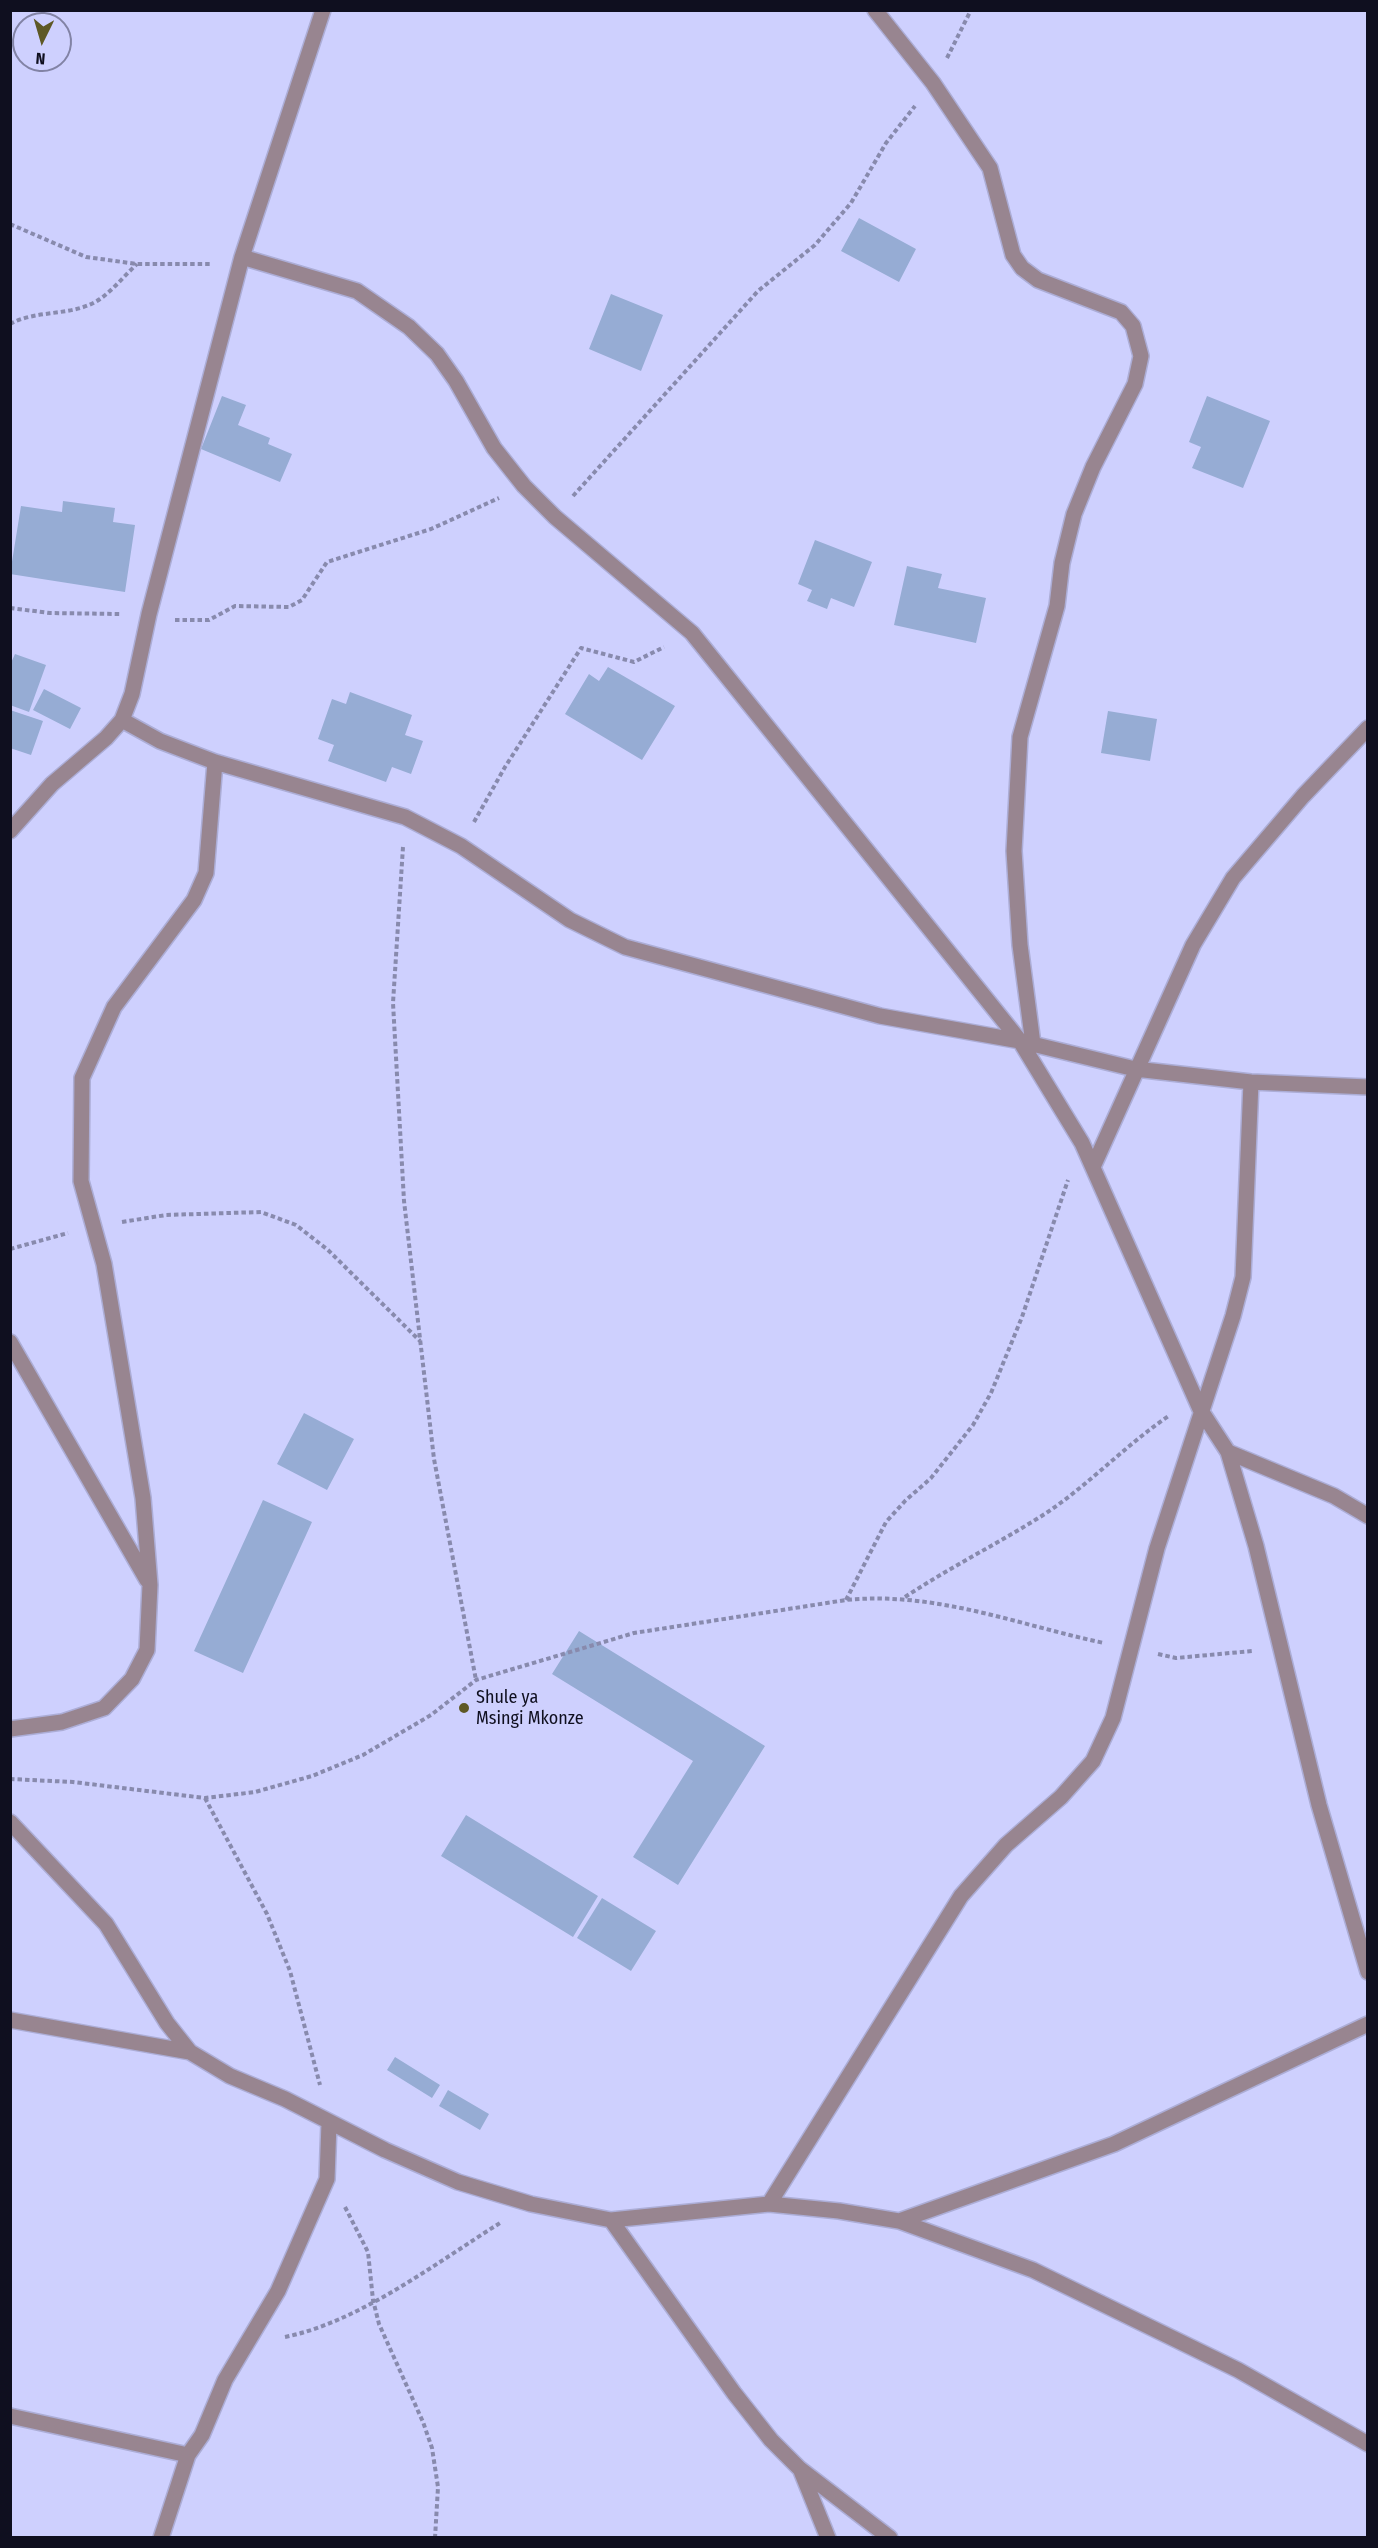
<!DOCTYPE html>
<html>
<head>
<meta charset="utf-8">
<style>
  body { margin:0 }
  #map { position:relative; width:1378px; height:2548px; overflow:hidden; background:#ced0fe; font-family:"Fira Sans Condensed",sans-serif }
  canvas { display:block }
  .frame { position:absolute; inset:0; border:12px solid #0f0f1f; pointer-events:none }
  .north { position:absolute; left:12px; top:12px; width:60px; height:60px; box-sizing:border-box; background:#ced0fe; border:2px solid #8283a5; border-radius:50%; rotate:185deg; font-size:16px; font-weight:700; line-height:24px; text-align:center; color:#0f0f1f }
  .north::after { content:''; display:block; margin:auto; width:21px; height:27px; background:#5e5825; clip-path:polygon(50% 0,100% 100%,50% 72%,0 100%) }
</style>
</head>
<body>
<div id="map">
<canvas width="1378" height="2548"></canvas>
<div class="frame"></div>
<div class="north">N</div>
</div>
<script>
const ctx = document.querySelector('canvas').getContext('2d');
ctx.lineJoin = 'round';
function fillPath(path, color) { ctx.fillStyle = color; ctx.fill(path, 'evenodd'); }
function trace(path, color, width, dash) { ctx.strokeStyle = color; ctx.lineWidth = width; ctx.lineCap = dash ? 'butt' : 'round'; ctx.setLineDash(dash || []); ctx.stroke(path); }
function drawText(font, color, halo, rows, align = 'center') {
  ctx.font = font + ' "Fira Sans Condensed",sans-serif'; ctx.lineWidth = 6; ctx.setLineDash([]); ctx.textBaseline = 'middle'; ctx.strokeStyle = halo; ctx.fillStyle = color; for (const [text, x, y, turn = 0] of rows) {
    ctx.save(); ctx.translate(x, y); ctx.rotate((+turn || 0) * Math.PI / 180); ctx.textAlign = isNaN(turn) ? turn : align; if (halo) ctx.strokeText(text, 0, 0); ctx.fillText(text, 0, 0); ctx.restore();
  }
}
const building = new Path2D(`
  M859 218 916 249 899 282 841 251Z
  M611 294 663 315 641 371 589 349Z
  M222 396 246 405 238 425 270 438 268 444 292 454 280 482 201 449Z
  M1207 396 1270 421 1243 488 1192 468 1201 447 1189 442Z
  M63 501 115 508 113 522 135 525 125 592 10 574 21 506 62 512Z
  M815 540 872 562 854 607 831 598 827 609 807 601 812 590 798 584Z
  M907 566 942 574 938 588 986 598 976 643 894 625Z
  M15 654 46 665 29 712 10 705V665Z
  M608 667 675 706 642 760 565 714 589 674 599 681Z
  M44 689 81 708 70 729 33 710Z
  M350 692 412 715 405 735 423 741 411 774 392 767 386 782 328 761 334 745 318 739 332 699 346 704Z
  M10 710 43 721 31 755 10 748Z
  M1108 711 1157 719 1150 761 1101 753Z
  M304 1413 354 1439 327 1490 277 1464Z
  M263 1500 312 1522 243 1673 194 1651Z
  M579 1631 765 1746 678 1885 633 1857 693 1761 552 1674Z
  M466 1815 598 1896 573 1937 441 1856Z
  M602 1898 656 1931 631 1971 577 1938Z
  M395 2057 440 2085 432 2098 387 2070Z
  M448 2090 489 2114 480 2130 439 2106Z`);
const path = new Path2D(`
  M947 58 971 10
  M10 224 86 257 137 264H212
  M10 324C37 309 74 317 100 299 113 290 125 275 137 264
  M10 477V548
  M573 496 758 291 815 245 851 203 886 143 915 106
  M10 608 50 613 120 614
  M175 620H209L235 606 289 607 302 600 327 562 431 529 499 498
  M474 822 505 767 581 648 634 662 664 647
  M403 847 393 1003 404 1201 434 1459 476 1680
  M122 1222 166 1215 261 1212 296 1225 328 1250 420 1341
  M10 1249 68 1233
  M905 1597C949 1568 995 1545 1040 1517 1086 1488 1124 1446 1170 1415
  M846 1600 886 1522 905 1501 931 1478 973 1425 991 1393 1022 1317 1068 1180
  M1158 1654 1176 1658 1252 1651
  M10 1779 73 1782 205 1798 255 1792 312 1776 363 1755 431 1715 476 1680 634 1633 846 1600C936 1591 1018 1625 1104 1643
  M205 1798 267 1914 290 1971 320 2085
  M345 2207 368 2252 373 2300 379 2324 423 2422 432 2448 438 2487 435 2538
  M285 2337C359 2322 436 2263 500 2223`);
const street = new Path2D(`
  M875 10 933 83 990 168 1013 255 1022 268 1038 280 1121 312 1133 326 1141 356 1135 384 1093 467 1074 514 1062 563 1057 606 1020 737 1014 851 1020 945 1033 1044
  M242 257 357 291 409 327 437 354 456 381 494 448 524 486 555 517 692 633 1020 1041 1082 1143 1200 1409 1228 1452 1256 1546 1319 1805 1368 1972
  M122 720 160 741 215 762 405 817 461 846 570 920 625 947 880 1016 1020 1041 1135 1069 1251 1082 1368 1087
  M10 831 52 784 106 738 122 720 132 694 149 614 242 257 323 10
  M1093 1167 1193 945 1233 878 1303 796 1368 728
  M10 1342 147 1580
  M1228 1452 1334 1496 1368 1516
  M10 1729 62 1722 104 1708 132 1679 147 1650 150 1585 143 1498 104 1264 81 1181 82 1078 114 1007 194 900 206 873 215 762
  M10 1822 106 1924 167 2023 190 2052 230 2076 285 2099 385 2150 458 2182 531 2204 611 2220 769 2204 839 2211 899 2221 1033 2270 1238 2370 1368 2444
  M10 2020 190 2052
  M769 2204 961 1896 1006 1845 1061 1797 1093 1761 1113 1718 1157 1548 1233 1316 1243 1277 1251 1082
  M611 2220 734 2393 771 2440 800 2469 890 2538
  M899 2221 1114 2144 1368 2024
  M10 2416 188 2455
  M801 2471 828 2538
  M161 2538 188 2455 202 2435 225 2380 278 2291 327 2179 329 2123`);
const markers = [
  [464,1708,6,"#5e5825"]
];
const poiNames = [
  ["Shule ya",476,1698],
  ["Msingi Mkonze",476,1719]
];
fillPath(building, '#96acd4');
trace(street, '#acadd6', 18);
trace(path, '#888aad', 4, [4.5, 3]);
trace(street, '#988590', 15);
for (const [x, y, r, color] of markers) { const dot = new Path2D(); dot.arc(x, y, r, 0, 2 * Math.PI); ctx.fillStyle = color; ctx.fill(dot); trace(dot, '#ced0fe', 2); }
drawText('18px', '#0f0f1f', '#ced0fe', poiNames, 'left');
</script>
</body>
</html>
